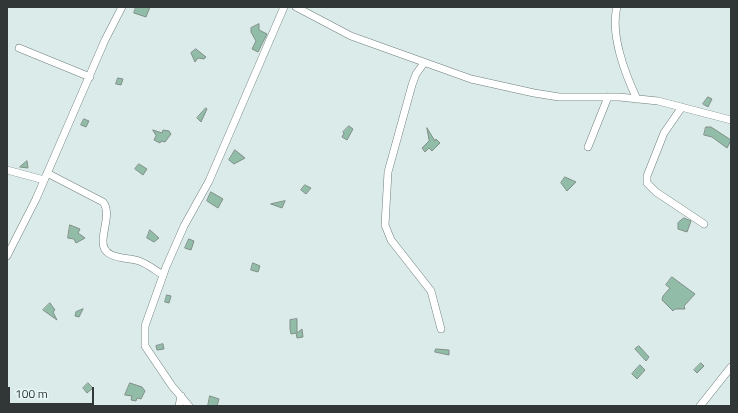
<!DOCTYPE html>
<html>
<head>
<meta charset="utf-8">
<style>
  body { margin:0 }
  #map { position:relative; width:738px; height:413px; overflow:hidden; background:#daebe9; font-family:"Titillium Web",sans-serif }
  canvas { display:block }
  .frame { position:absolute; inset:0; border:8px solid #303736; pointer-events:none }
  .scale { position:absolute; left:8px; top:387px; width:86px; height:18px; box-sizing:border-box; border:2px solid #303736; border-top:0; padding-left:5px; font-size:12px; line-height:14px; white-space:nowrap; color:#303736; -webkit-text-stroke:3px #e7f8f6; paint-order:stroke }
</style>
</head>
<body>
<div id="map">
<canvas width="738" height="413"></canvas>
<div class="frame"></div>
<div class="scale">100 m</div>
</div>
<script>
const ctx = document.querySelector('canvas').getContext('2d');
ctx.lineJoin = 'round';
function fillPath(path, color) { ctx.fillStyle = color; ctx.fill(path, 'evenodd'); }
function trace(path, color, width, dash) { ctx.strokeStyle = color; ctx.lineWidth = width; ctx.lineCap = dash ? 'butt' : 'round'; ctx.setLineDash(dash || []); ctx.stroke(path); }
const building = new Path2D(`
  M136 7H150L146 17 134 13Z
  M259 24V30L267 34 258 52 252 49 256 41 251 32V28Z
  M196 49 206 57 204 59 198 58 195 62 191 53Z
  M118 78 123 79 121 85 116 84Z
  M708 97 712 99 708 107 703 104Z
  M206 108 207 109 201 122 197 118Z
  M84 119 89 121 86 127 81 125Z
  M349 126 353 129 347 140 342 137 344 133 343 132Z
  M706 127H711L731 140 727 148 712 137 704 135Z
  M427 128 435 141 436 139 440 143 432 151 429 148 425 152 422 148 429 141Z
  M153 130 162 133 163 130 169 131 171 134 165 142 161 141 160 143 154 140 156 136Z
  M235 150 245 158 234 164 229 160Z
  M27 161 28 168 20 167Z
  M139 164 147 169 143 175 135 169Z
  M565 177 576 182 567 191 561 183Z
  M305 185 311 188 306 194 301 190Z
  M211 192 223 199 218 208 207 201Z
  M285 201 282 208 271 204Z
  M684 218 691 221 687 232 678 229V223Z
  M70 225 80 229 78 233 85 238 76 243 74 239 68 238Z
  M150 230 159 238 154 242 147 238Z
  M189 239 194 241 191 250 185 248Z
  M253 263 260 266 258 272 251 270Z
  M672 277 695 294 684 306 685 309H675L673 311 662 300 663 296 670 288 666 285Z
  M167 295 171 296 169 303 165 302Z
  M50 303 55 310 53 312 57 320 43 310Z
  M83 309 79 317 75 316 76 312Z
  M297 319V333L302 329 303 337 297 338 296 333 291 334 290 329V320Z
  M163 344 164 349 157 350 156 346Z
  M639 346 649 357 646 361 635 349Z
  M436 349 449 350V355L435 352Z
  M701 363 704 366 697 373 694 370Z
  M640 365 645 370 637 379 632 374Z
  M88 383 93 388 87 393 83 388Z
  M130 383 142 387 145 391 141 399 137 398 136 401 131 400 132 396 125 395Z
  M210 396 219 399 217 406H208Z`);
const minor = new Path2D(`
  M296 7 351 36 471 79 534 93 559 97H619L658 101 731 120
  M617 7C610 34 625 74 637 99
  M19 48 90 77
  M424 63 416 74 412 85 388 172 385 225 391 240 431 291 441 329
  M682 107 664 133 647 176V183L656 192 704 224
  M588 147 608 97
  M7 170 44 180
  M47 173 103 202C111 212 103 229 103 241 102 260 127 257 139 261 148 264 156 271 163 275
  M7 256 36 199 105 40 122 7
  M179 406 181 396
  M189 406 172 386 145 346V326L166 267 184 226 209 181 284 7
  M700 406 731 367`);
fillPath(building, '#90bca8');
trace(building, '#828f89', 1);
trace(minor, '#6f7e7c', 8);
trace(minor, '#fff', 7);
</script>
</body>
</html>
